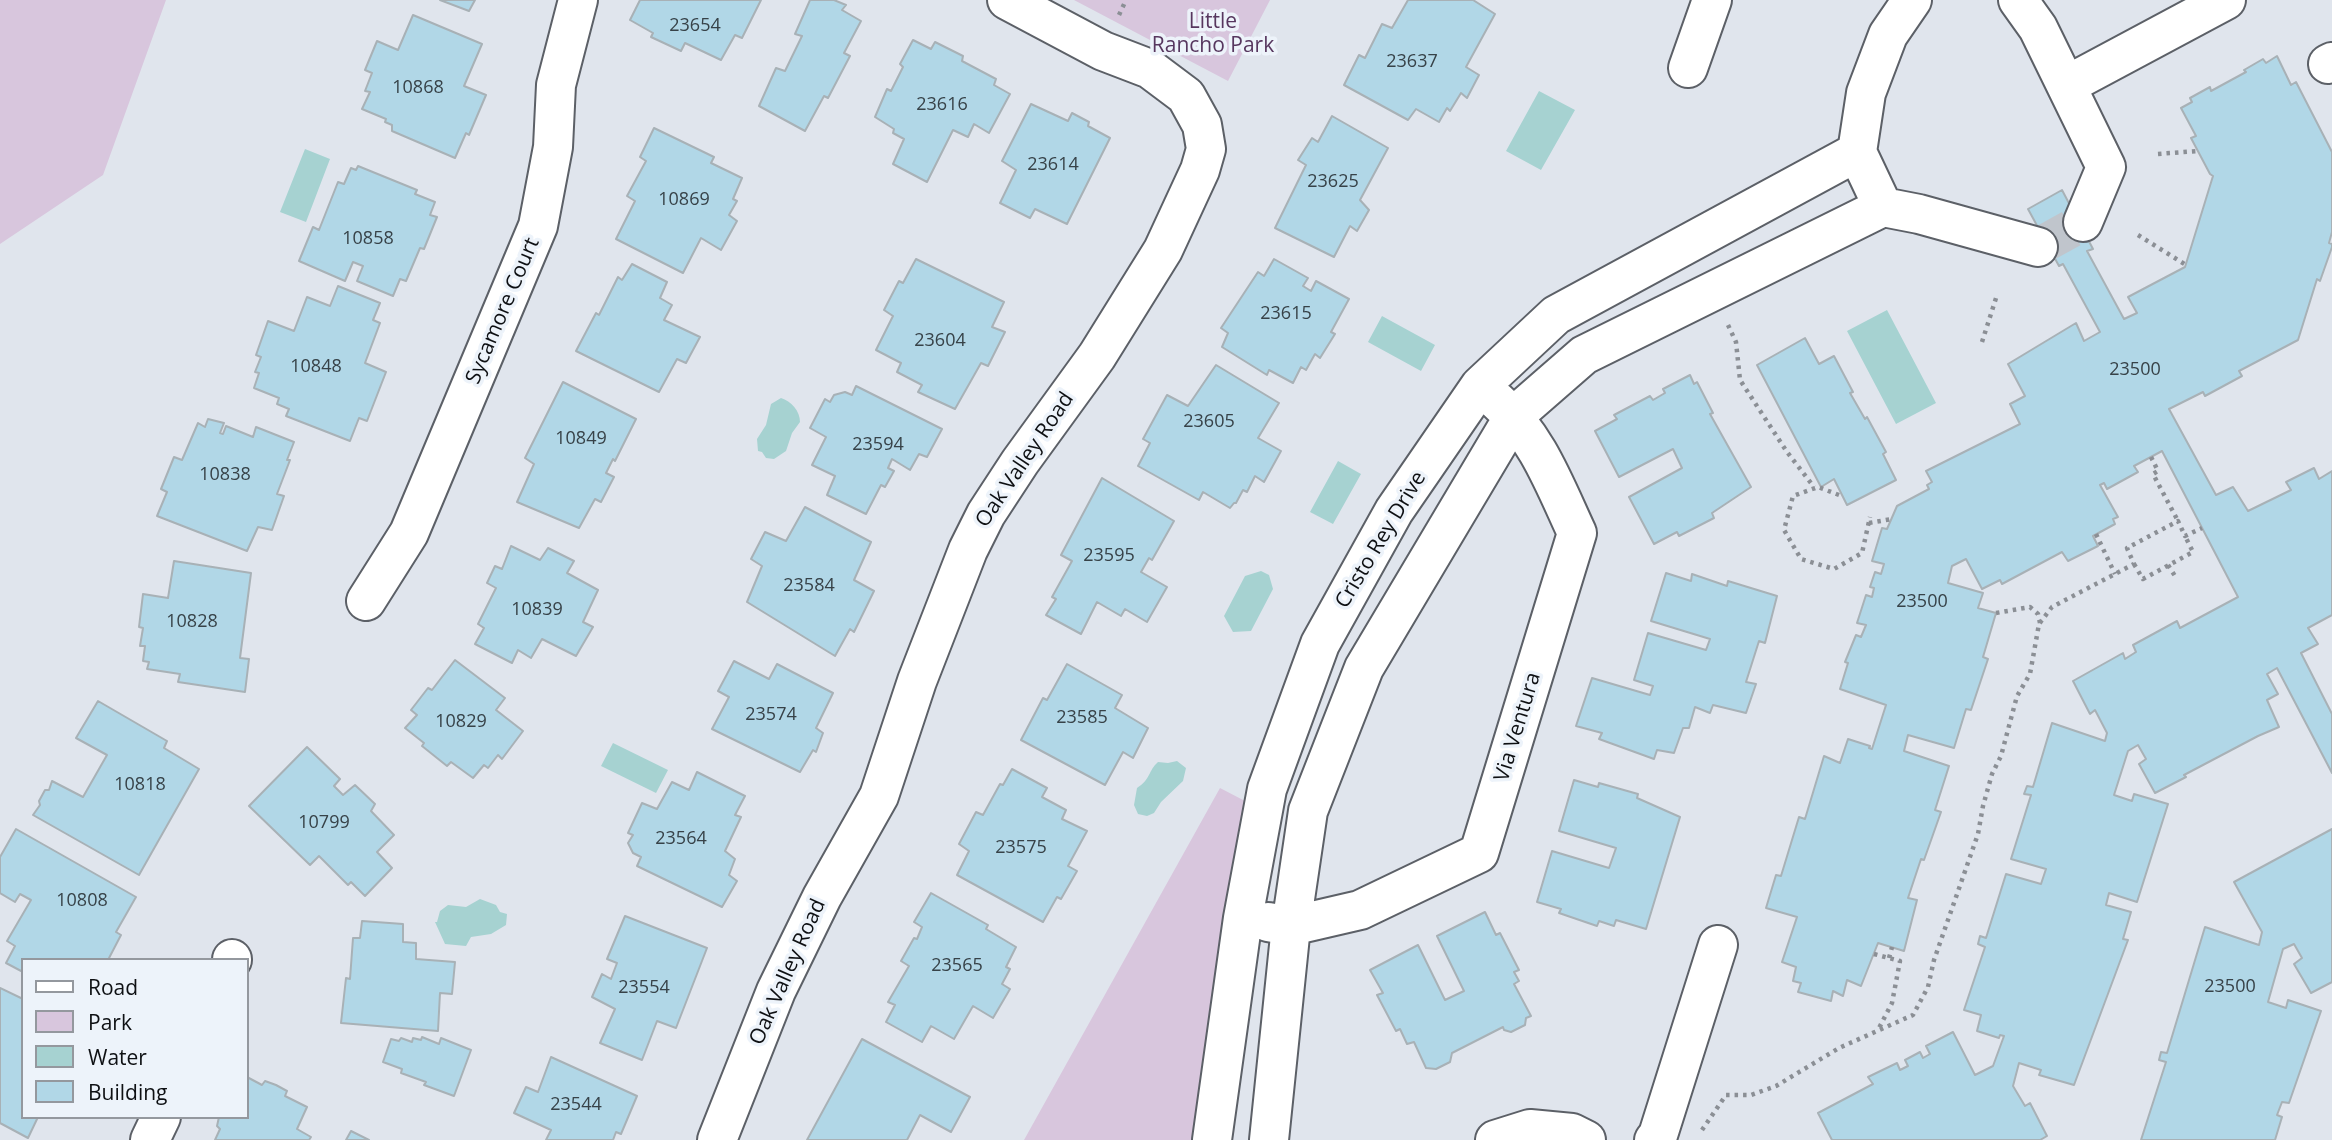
<!DOCTYPE html>
<html>
<head>
<meta charset="utf-8">
<style>
  body { margin:0 }
  #map { position:relative; width:2332px; height:1140px; overflow:hidden; background:#e0e5ed; font-family:"Open Sans",sans-serif }
  canvas { display:block }
  .legend { position:absolute; left:21px; top:958px; width:228px; height:161px; box-sizing:border-box; background:#edf3fa; border:2px solid #94989e; margin:0; padding:9px 12px; list-style:none; font-size:21px; color:#0e1013 }
  .legend li { display:flex; align-items:center; gap:14px; height:35px }
  .legend b { width:35px; border:2px solid #94989e }
</style>
</head>
<body>
<div id="map">
<canvas width="2332" height="1140"></canvas>
<ul class="legend">
<li><b style="height:9px;background:#fff"></b>Road</li>
<li><b style="height:19px;background:#d8c6dd"></b>Park</li>
<li><b style="height:19px;background:#a6d2d1"></b>Water</li>
<li><b style="height:19px;background:#b1d7e7"></b>Building</li>
</ul>
</div>
<script>
const ctx = document.querySelector('canvas').getContext('2d');
ctx.lineJoin = 'round';
function fillPath(path, color) { ctx.fillStyle = color; ctx.fill(path, 'evenodd'); }
function trace(path, color, width, dash) { ctx.strokeStyle = color; ctx.lineWidth = width; ctx.lineCap = dash ? 'butt' : 'round'; ctx.setLineDash(dash || []); ctx.stroke(path); }
function drawText(font, color, halo, rows, align = 'center') {
  ctx.font = font + ' "Open Sans",sans-serif'; ctx.lineWidth = 7; ctx.setLineDash([]); ctx.textBaseline = 'middle'; ctx.strokeStyle = halo; ctx.fillStyle = color; for (const [text, x, y, turn = 0] of rows) {
    ctx.save(); ctx.translate(x, y); ctx.rotate((+turn || 0) * Math.PI / 180); ctx.textAlign = isNaN(turn) ? turn : align; if (halo) ctx.strokeText(text, 0, 0); ctx.fillText(text, 0, 0); ctx.restore();
  }
}
const green = new Path2D(`
  M0 0H166L103 175 0 244Z
  M1074 0H1270L1228 81Z
  M1220 788 1245 801 1193 1140H1024Z`);
const water = new Path2D(`
  M1539 91 1575 110 1541 170 1506 151Z
  M305 149 330 159 306 222 280 212Z
  M1887 310 1936 403 1896 424 1847 331Z
  M1382 316 1435 345 1421 371 1368 342Z
  M781 398C791 401 800 411 800 422L792 433 786 451 774 459 766 458 762 452 758 451 757 439 766 425 771 404Z
  M1338 461 1361 474 1333 524 1310 512Z
  M1261 571 1269 575 1273 589 1251 631 1233 632 1224 616 1245 576Z
  M613 743 668 770 656 793 601 766Z
  M1177 761 1186 768 1183 781 1161 802 1154 813 1147 816 1138 814 1134 805 1137 788C1151 779 1148 771 1158 762L1168 763Z
  M480 899 496 905 500 912 507 914 506 925 491 934 471 937 466 946 445 944 435 922H437L440 911 448 905 466 907Z`);
const building = new Path2D(`
  M440 0H475L469 11Z
  M640 0H761L742 38 735 35 721 60 685 43 681 51 651 37 653 33 630 20Z
  M810 0H834L846 5 842 10 861 21 844 53 850 56 828 98 824 96 805 131 759 106 776 68 785 71 802 36 795 34Z
  M1408 0H1473L1495 14 1466 67 1479 75 1467 98 1461 93 1450 111 1447 108 1439 122 1416 109 1408 120 1344 85 1359 55 1365 58 1382 24 1392 28Z
  M413 15 482 44 464 86 486 95 469 135 466 133 455 158 392 131V125L385 122 386 119 362 109 370 92 365 91 372 73 365 70 377 41 398 50Z
  M913 40 931 49 935 42 963 56 962 61 996 79 994 85 1010 94 989 133 974 124 968 137 953 130 927 182 893 164 904 139 893 133 894 129 875 117 887 89 891 91 903 67 900 64Z
  M2277 56 2291 85 2296 82 2332 152V232L2329 243 2332 244V247L2320 281 2317 279 2298 340 2239 371 2242 376 2205 396 2203 392 2169 409 2216 495 2233 487 2248 511 2291 490 2286 482 2314 468 2319 479 2332 471V615L2308 628 2318 644 2301 653 2332 714V773L2277 668 2267 674 2278 694 2267 700 2279 727 2258 736 2184 775 2186 777 2155 793 2139 764 2146 759 2138 745 2128 751 2114 795 2132 801 2134 794 2168 804 2137 902 2109 893 2106 905 2131 912 2123 939 2128 940 2074 1085 2039 1075 2041 1070 2019 1063 2013 1086 2025 1106 2030 1103 2047 1136 2040 1140H1832L1818 1113 1873 1084 1868 1077 1897 1063 1900 1070 1908 1066 1905 1060 1920 1052 1923 1058 1930 1054 1926 1046 1953 1032 1975 1075 1993 1066 2004 1036 2000 1035 1999 1038 1977 1031 1981 1015 1964 1010 1985 947 1978 944 1980 936 1986 938 2006 874 2041 884 2046 869 2011 859 2031 795 2024 794 2027 786 2033 787 2052 723 2105 741 2107 733 2095 710 2090 714 2073 681 2123 653 2125 659 2136 652 2133 645 2177 621 2180 628 2238 597 2162 451 2134 466 2138 472 2107 489 2104 483 2100 485 2118 517 2113 519 2115 524 2093 536 2098 546 2068 561 2062 552 2002 584 2000 580 1982 589 1966 559 1952 566 1948 583 1983 593 1978 608 1996 613 1983 657 1988 659 1971 710 1966 709 1954 748 1908 735 1904 751 1949 766 1935 810 1941 812 1924 860 1921 859 1908 898 1917 900 1904 951 1878 943 1861 986 1847 980 1843 996 1833 991 1831 1001 1798 992 1801 983 1793 981 1796 967 1782 962 1797 917 1766 908 1776 875 1781 876 1799 817 1805 819 1824 756 1840 763 1848 739 1870 746 1869 748 1872 749 1886 705 1840 689 1848 663 1845 662 1856 635 1861 637 1866 625 1857 623 1866 595 1872 597 1874 588 1870 587 1875 572 1881 574 1884 564 1872 561 1882 528 1887 529 1897 506 1929 489 1927 485 1932 482 1926 471 2020 424 2010 404 2025 396 2008 364 2076 323 2084 341 2100 332 2063 264 2059 266 2028 209 2062 190 2093 249 2087 251 2124 319 2137 313 2128 297 2185 267 2213 176 2210 174 2191 138 2196 136 2181 108 2192 102 2190 98 2210 87 2211 91 2246 72 2244 70 2263 59 2266 63Z
  M1031 104 1068 121 1072 113 1089 122 1088 126 1110 138 1067 224 1035 209 1030 218 1000 203 1016 170 1002 161Z
  M1332 116 1388 148 1360 200 1369 210 1357 231 1350 226 1334 257 1275 228 1306 165 1298 160 1312 138 1318 142Z
  M654 128 714 157 711 163 742 178 733 199 737 201 729 215 737 221 721 250 701 238 683 273 616 239 635 201 627 196 646 161 640 157Z
  M358 166 417 190 415 194 435 202 430 215 437 217 424 249 420 248 406 281 400 279 393 296 357 281 363 266 353 262 345 281 299 261 313 227 319 230 338 182 344 184 351 168 356 170Z
  M916 259 1004 302 992 327 1005 332 988 366 981 363 955 409 918 392 922 385 897 372 901 363 876 350 893 316 884 310 899 281 903 283Z
  M1274 259 1308 278 1303 286 1311 291 1316 281 1349 299 1331 332 1335 334 1320 358 1315 354 1306 370 1301 367 1293 383 1269 370 1267 375 1222 347 1228 333 1221 328 1256 275 1258 272 1264 276Z
  M632 264 667 282 660 298 672 305 664 320 700 337 686 363 677 359 659 392 576 351 596 313 599 315 618 277 622 280Z
  M338 286 380 303 373 320 380 323 365 363 386 372 367 421 359 418 350 441 286 416 289 409 277 404 279 398 254 388 259 373 255 372 261 357 256 355 268 321 294 331 307 297 330 306Z
  M1805 338 1819 364 1834 356 1853 392 1850 393 1865 419 1867 417 1886 452 1883 454 1896 480 1847 505 1834 479 1821 487 1757 365Z
  M1216 365 1279 403 1258 438 1281 451 1264 482 1255 476 1247 492 1243 490 1236 503H1234L1230 508 1203 492 1199 500 1138 466 1150 443 1143 439 1167 395 1188 406Z
  M1690 375 1694 384 1697 382 1713 413 1710 414 1751 487 1712 513 1714 518 1679 536 1677 532 1654 544 1629 497 1682 468 1673 449 1619 477 1595 431 1617 419 1614 415 1650 396 1653 400 1665 393 1663 389Z
  M563 382 636 419 615 461 613 459 606 473 614 477 601 502 595 499 579 528 517 502 534 464 525 458Z
  M856 386 942 429 927 457 919 454 910 470 892 459 888 468 894 471 885 487 881 485 866 514 827 495 835 476 812 465 826 437 810 428 825 399 830 402 834 395 845 392 852 395Z
  M208 419 224 423 220 433 223 434 226 426 253 437 256 427 294 442 287 460H290L277 494 284 496 272 530 258 527 247 551 157 516 167 492 161 489 174 457 182 460 198 423 205 427Z
  M1102 478 1174 521 1152 560 1149 558 1141 572 1167 587 1147 622 1125 609 1121 616 1097 602 1081 634 1046 615 1056 599 1052 597 1072 561 1061 555Z
  M805 507 871 542 854 580 874 591 854 632 850 629 835 656 747 602 762 566 751 559 765 532 786 541Z
  M511 546 540 560 548 548 574 561 567 573 598 590 583 622 593 627 576 656 542 639 531 658 518 650 512 663 475 644 484 628 478 624 496 588 487 583 495 566 502 569Z
  M174 561 251 573 240 658 249 659 245 692 178 682 180 674 147 669 149 662 143 661 145 646H140L143 628 139 627 143 594 168 598Z
  M1666 573 1691 581 1692 574 1727 586 1728 581 1777 596 1765 643 1759 641 1746 682 1756 684 1746 713 1713 705 1710 713 1695 707 1689 728H1683L1674 753 1657 750 1654 759 1599 739 1602 733 1576 726 1592 678 1650 695 1653 686 1634 680 1648 633 1706 650 1710 639 1651 621Z
  M455 660 505 698 496 710 523 731 502 759 498 755 488 768 484 765 473 778 451 762 447 766 422 746 424 743 405 728 417 715 411 710 428 688 432 690Z
  M734 661 769 679 777 664 833 693 816 728 823 733 816 752 813 750 800 772 712 729 729 697 718 691Z
  M1067 664 1122 695 1115 708 1148 728 1133 758 1123 752 1105 785 1021 740 1043 698 1047 700Z
  M98 701 167 741 164 748 199 769 139 875 33 815 40 805 39 801 45 790H49L52 781 83 797 107 755 76 738Z
  M307 747 340 779 334 786 343 795 355 785 375 804 371 811 394 835 377 852 392 868 365 896 351 882 348 885 319 856 310 865 249 806Z
  M1012 769 1047 788 1042 797 1066 810 1062 819 1087 831 1068 866 1077 871 1061 899 1057 897 1043 922 957 875 969 851 959 844 976 812 983 815 1000 784 1003 785Z
  M697 772 745 796 735 815 741 817 725 851 735 859 729 875 737 881 722 907 637 866 641 857 633 853 628 843 633 835 628 833 642 803 657 809 672 782 689 790Z
  M1574 780 1598 787 1599 783 1638 794 1637 798 1680 817 1646 929 1616 920 1614 926 1599 921 1597 926 1559 913 1561 909 1537 902 1552 851 1609 868 1616 848 1559 831Z
  M16 829 136 897 116 932 121 935 108 960H23V972L6 963 15 946 7 941 31 900 20 894 15 902 0 893V857Z
  M2332 829V982L2311 993 2294 964 2302 958 2294 944 2283 949 2268 1002 2286 1008 2288 1000 2321 1011 2289 1103 2282 1102 2277 1115 2282 1117 2275 1140H2141L2166 1062 2159 1060 2161 1052 2167 1053 2205 927 2259 945 2262 932 2234 882Z
  M931 893 988 925 986 929 1016 947 1006 967 1010 969 1002 984 1010 989 993 1018 973 1006 954 1039 931 1026 922 1042 886 1022 895 1005 888 1002 909 966 901 961 914 938 917 939 922 927 914 922Z
  M1485 912 1496 935 1500 933 1519 970 1514 972 1519 981 1514 984 1531 1016 1526 1018 1525 1025 1511 1032 1504 1030 1503 1027 1452 1053 1450 1062 1436 1069 1426 1068 1414 1042 1407 1044 1400 1029 1396 1031 1377 995 1383 993 1370 970 1418 945 1445 1000 1464 991 1437 936Z
  M625 916 707 948 676 1028 657 1021 642 1060 600 1043 615 1009 592 997 602 974 611 979 617 963 607 959Z
  M362 921 403 924V942L416 943V959L455 962 452 994 440 993 438 1031 341 1023 346 978 350 979 353 938H360Z
  M0 988 23 999V1117H38L28 1138 0 1123Z
  M422 1037 439 1044 441 1038 471 1050 454 1096 424 1085 426 1082 401 1073 402 1069 383 1062 391 1039 399 1041 401 1038 412 1042 413 1038 421 1040Z
  M862 1039 970 1097 951 1132 920 1115 907 1140H807Z
  M551 1057 637 1096 621 1134 616 1132 613 1140H546L551 1130 514 1113 526 1087 538 1092Z
  M247 1077 262 1085 265 1081 276 1085 287 1091 285 1096 307 1107 297 1129 311 1137 309 1140H215L220 1129 217 1126 219 1117H247Z
  M351 1131 369 1140H346Z`);
const minorTunnel = new Path2D(`
  M2038 247 2083 222`);
const path = new Path2D(`
  M1119 15 1126 0
  M2158 154 2198 151
  M2138 235 2186 265
  M1728 325 1736 342 1740 380 1787 452 1814 487
  M1982 342 1997 295
  M2151 457 2158 471 2153 474 2178 521
  M1839 495 1818 487 1793 496 1784 530 1801 559 1834 569 1862 553 1870 517
  M1869 523 1892 519
  M2096 534 2115 574
  M2134 564 2143 579 2193 552 2185 536
  M2168 565 2175 576
  M1996 613 2030 607 2038 614 2040 623
  M1874 954 1900 961 1892 1003 1879 1028
  M1889 958 1892 947
  M1702 1130 1726 1095H1751L1776 1086 1839 1048 1913 1015 1928 987 1934 960 1978 834 1983 806 1992 774 2001 756 2017 696 2030 674 2039 624 2052 607 2134 564 2127 548 2178 521 2185 536 2202 528`);
const minor = new Path2D(`
  M2018 0 2038 28 2106 167 2083 222
  M2328 64 2332 62
  M1688 68 1712 0
  M2067 85 2226 0
  M1883 207 1857 152 1866 93 1888 35 1912 0
  M366 601 409 533 538 226 553 147 556 85 578 0
  M1268 922 1291 926 1360 910 1479 853 1577 533C1555 486 1537 436 1497 401
  M232 960V959
  M150 1140 161 1117
  M717 1140 776 991 822 897 879 796 917 681 968 550 986 514 1020 462 1097 356 1163 250 1200 170 1206 149 1202 125 1186 96 1150 69 1103 51 1007 0
  M1212 1140 1243 918 1267 789 1320 644 1394 511 1480 386 1556 315 1857 152
  M1269 1140 1291 926 1308 811 1364 668 1514 416 1584 355 1883 207 1919 214 2038 247
  M1495 1140 1530 1129 1572 1133 1586 1140
  M1654 1140 1658 1135 1718 945`);
const numberNames = [
  ["23654",695,26],
  ["23637",1412,62],
  ["10868",418,88],
  ["23616",942,105],
  ["23614",1053,165],
  ["23625",1333,182],
  ["10869",684,200],
  ["10858",368,239],
  ["23615",1286,314],
  ["23604",940,341],
  ["10848",316,367],
  ["23500",2135,370],
  ["23605",1209,422],
  ["10849",581,439],
  ["23594",878,445],
  ["10838",225,475],
  ["23595",1109,556],
  ["23584",809,586],
  ["23500",1922,602],
  ["10839",537,610],
  ["10828",192,622],
  ["23574",771,715],
  ["23585",1082,718],
  ["10829",461,722],
  ["10818",140,785],
  ["10799",324,823],
  ["23564",681,839],
  ["23575",1021,848],
  ["10808",82,901],
  ["23565",957,966],
  ["23500",2230,987],
  ["23554",644,988],
  ["23544",576,1105]
];
const parkNames = [
  ["Little",1213,22],
  ["Rancho Park",1213,46]
];
const streetNames = [
  ["Sycamore Court",503,311,-67],
  ["Oak Valley Road",1025,460,-56],
  ["Cristo Rey Drive",1381,540,-59],
  ["Via Ventura",1518,727,-73],
  ["Oak Valley Road",788,972,-66]
];
fillPath(green, '#d8c6dd');
fillPath(water, '#a6d2d1');
fillPath(building, '#b1d7e7');
trace(building, '#a8b1b6', 2);
trace(minorTunnel, '#c0c5cc', 38, [38, 19]);
trace(minor, '#5c6067', 42);
trace(path, '#8b8f95', 4.5, [3.5, 5]);
trace(minor, '#fff', 38);
drawText('18px', '#374248', null, numberNames);
drawText('21px', '#57375f', '#edf3fa', parkNames);
drawText('21px', '#0e1013', '#edf3fa', streetNames);
</script>
</body>
</html>
